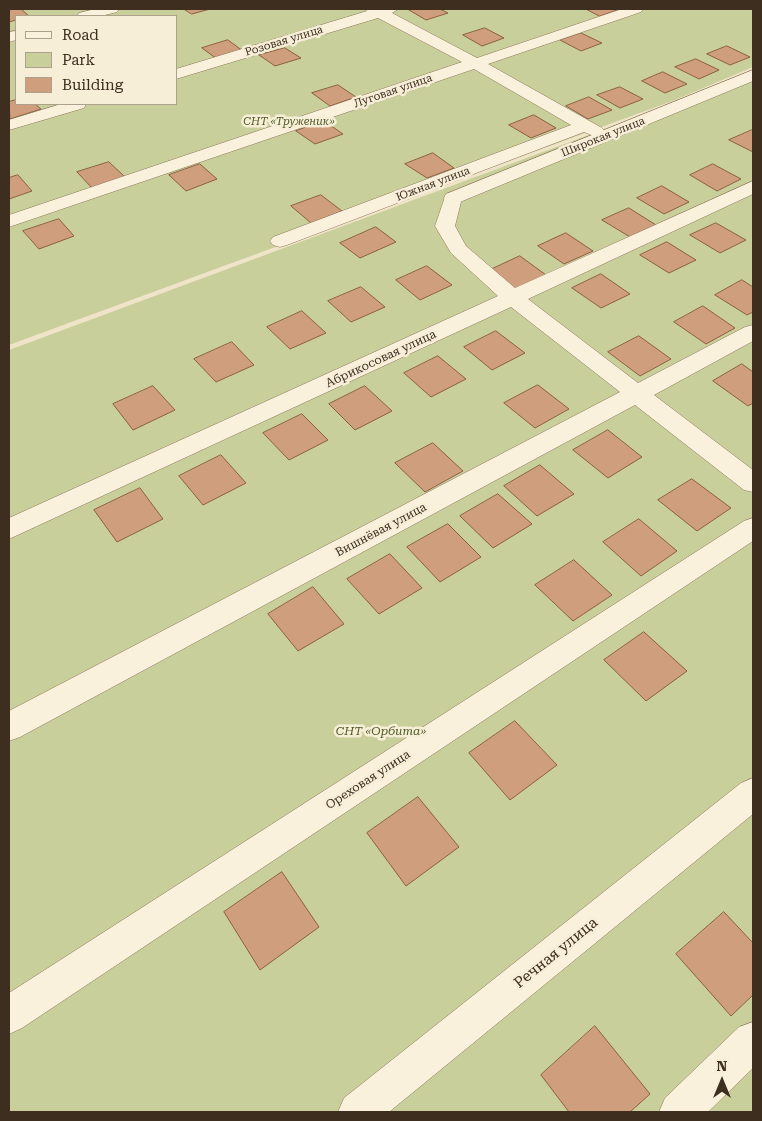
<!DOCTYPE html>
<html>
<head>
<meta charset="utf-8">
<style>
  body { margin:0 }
  #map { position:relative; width:762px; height:1121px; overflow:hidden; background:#f0e4c8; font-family:"Roboto Serif",serif }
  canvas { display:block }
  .frame { position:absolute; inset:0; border:10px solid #3d2e20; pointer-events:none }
  .legend { position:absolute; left:15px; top:15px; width:162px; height:90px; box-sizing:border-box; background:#f7eed8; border:1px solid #ada18e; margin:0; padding:6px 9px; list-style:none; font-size:15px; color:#3d2e20 }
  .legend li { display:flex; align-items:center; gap:10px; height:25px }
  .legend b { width:25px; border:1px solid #ada18e }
  .north { position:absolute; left:697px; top:1056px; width:50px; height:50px; -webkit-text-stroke:4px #f7eed8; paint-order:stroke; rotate:0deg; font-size:14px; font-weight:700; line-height:20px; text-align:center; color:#3d2e20 }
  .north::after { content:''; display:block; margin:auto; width:18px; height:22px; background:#3d2e20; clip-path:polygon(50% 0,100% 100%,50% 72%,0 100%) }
</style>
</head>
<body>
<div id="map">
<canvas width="762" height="1121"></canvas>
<div class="frame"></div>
<ul class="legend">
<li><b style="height:6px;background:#faf1dc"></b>Road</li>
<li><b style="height:14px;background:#c9cf9b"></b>Park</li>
<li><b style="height:14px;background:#cf9f7d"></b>Building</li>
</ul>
<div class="north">N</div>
</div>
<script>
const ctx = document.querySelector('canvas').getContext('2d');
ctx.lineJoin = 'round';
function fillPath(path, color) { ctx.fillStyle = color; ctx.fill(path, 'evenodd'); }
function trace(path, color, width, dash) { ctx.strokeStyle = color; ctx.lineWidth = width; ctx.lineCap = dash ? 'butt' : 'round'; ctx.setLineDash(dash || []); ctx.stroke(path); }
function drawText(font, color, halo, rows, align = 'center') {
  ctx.font = font + ' "Roboto Serif",serif'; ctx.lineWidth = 5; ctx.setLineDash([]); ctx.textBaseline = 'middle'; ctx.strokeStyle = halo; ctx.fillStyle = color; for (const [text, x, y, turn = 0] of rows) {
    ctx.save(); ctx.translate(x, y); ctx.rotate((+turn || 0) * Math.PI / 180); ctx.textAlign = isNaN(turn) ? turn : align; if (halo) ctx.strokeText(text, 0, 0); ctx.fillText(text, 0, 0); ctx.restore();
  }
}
const green = new Path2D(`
  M9 9H753V67L675 100 9 345ZM16 16H176V104H16Z
  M753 74V1112H9V350Z`);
const building = new Path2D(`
  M21 9 29 16H16V20L9 22V10Z
  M184 9H210L192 14Z
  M415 9H440L448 13 426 20 409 10Z
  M586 9H620L600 16Z
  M485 28 504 38 482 46 463 35Z
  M581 33 602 43 581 51 560 40Z
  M228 40 243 51 217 59 202 48Z
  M727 46 750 57 730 65 707 54Z
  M285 48 301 58 275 66 259 55Z
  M696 59 719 70 699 79 675 67Z
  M663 72 687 84 665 93 642 81Z
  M338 85 356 97 330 106 312 93Z
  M620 87 643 99 620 108 597 95Z
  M589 97 612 110 588 119 566 106Z
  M16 100V104H35L41 109 10 119 9 102Z
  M534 115 556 128 531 138 509 125Z
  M324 121 343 134 315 144 296 131Z
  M752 130 753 131V152L729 140Z
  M433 153 454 168 427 178 405 164Z
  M109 162 125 177 92 188 77 172Z
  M200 164 217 179 186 191 169 175Z
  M713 164 741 179 717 191 690 175Z
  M18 175 32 191 9 199V178Z
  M662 186 689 202 664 214 637 198Z
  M321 195 342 211 311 223 291 206Z
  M629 208 656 225 630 237 602 220Z
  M59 219 74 236 39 249 23 231Z
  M716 223 746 240 720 253 690 235Z
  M376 227 396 242 360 258 340 243Z
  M566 233 593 251 564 264 538 246Z
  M667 242 696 260 669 273 640 255Z
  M520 256 546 275 516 289 490 270Z
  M427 266 452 285 420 300 396 280Z
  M601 274 630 294 601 308 572 288Z
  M742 280 753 287V312L747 315 715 295Z
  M361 287 385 307 351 322 328 301Z
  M703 306 735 328 706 344 674 322Z
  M302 311 326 333 290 349 267 327Z
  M496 331 525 353 492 370 464 347Z
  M639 336 671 359 640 376 608 352Z
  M232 342 254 365 216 382 194 359Z
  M438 356 466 379 431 397 404 373Z
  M742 364 753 372V403L748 406 713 381Z
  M538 385 569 409 535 428 504 403Z
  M153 386 175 410 133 430 113 404Z
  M365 386 392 411 355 430 329 404Z
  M302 414 328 440 289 460 263 433Z
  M608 430 642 457 608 478 573 450Z
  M433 443 463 471 425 492 395 463Z
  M221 455 246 483 203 505 179 476Z
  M540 465 574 494 537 516 504 486Z
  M692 479 731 508 697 531 658 500Z
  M140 488 163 519 117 542 94 510Z
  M498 494 532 524 493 548 460 516Z
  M639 519 677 551 641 576 603 542Z
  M448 524 481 557 440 582 407 547Z
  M390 554 422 588 379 614 347 579Z
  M574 560 612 595 573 621 535 585Z
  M313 587 344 624 298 651 268 614Z
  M644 632 687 671 646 701 604 660Z
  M515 721 557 765 510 800 469 753Z
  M418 797 459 847 406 886 367 833Z
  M282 872 319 927 260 970 224 912Z
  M724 912 753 943V995L731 1016 676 954Z
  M595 1026 650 1094 630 1112H569L541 1075Z`);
const minor = new Path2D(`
  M95 9H119L117 12 101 16H77L79 13Z
  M366 9H398L392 13 477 58 622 9H643L641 12 488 64 602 128 605 132 602 136 596 137 584 132 287 245 280 247 273 245 270 241 273 237 571 125 474 69 9 227V215L462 62 378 18 176 79V69L367 11Z
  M16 31V40L9 42V32Z
  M61 104H86L84 108 9 130V120Z
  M753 181V194L528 299 638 383 745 327 753 325V341L654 395 753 470V492L744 490 635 405 20 737 9 741V711L620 392 511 307 9 539V518L498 296 451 253 435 226 446 194 453 192 460 194 462 198 455 226 466 246 515 288Z
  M753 518V541L22 1028 9 1034V993L744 521Z
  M753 778V814L389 1112H338L344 1098 741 783Z
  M753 1022V1068L708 1112H659L665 1098 739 1027Z`);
const tertiary = new Path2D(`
  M753 70V81L460 202 453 204 446 202 444 198 446 194Z`);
const farStreetnames = [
  ["Розовая улица",284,41,-17],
  ["Луговая улица",393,91,-19],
  ["Широкая улица",603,137,-22],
  ["Южная улица",433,184,-21]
];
const farParknames = [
  ["СНТ «Труженик»",289,122]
];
const streetNames = [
  ["Абрикосовая улица",381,359,-25],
  ["Вишнёвая улица",381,530,-28],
  ["Ореховая улица",368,780,-33]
];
const parkNames = [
  ["СНТ «Орбита»",381,731]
];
const nearStreetnames = [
  ["Речная улица",556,953,-39]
];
fillPath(green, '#c9cf9b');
fillPath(building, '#cf9f7d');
trace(building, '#8d5f41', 1);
trace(minor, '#8d765c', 1);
trace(tertiary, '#8d765c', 1);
fillPath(minor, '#faf1dc');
fillPath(tertiary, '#faf1dc');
drawText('11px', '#3d2e20', '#f7eed8', farStreetnames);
drawText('italic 11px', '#4d5a26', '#f7eed8', farParknames);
drawText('12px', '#3d2e20', '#f7eed8', streetNames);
drawText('italic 12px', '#4d5a26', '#f7eed8', parkNames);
drawText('15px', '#3d2e20', '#f7eed8', nearStreetnames);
</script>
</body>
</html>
